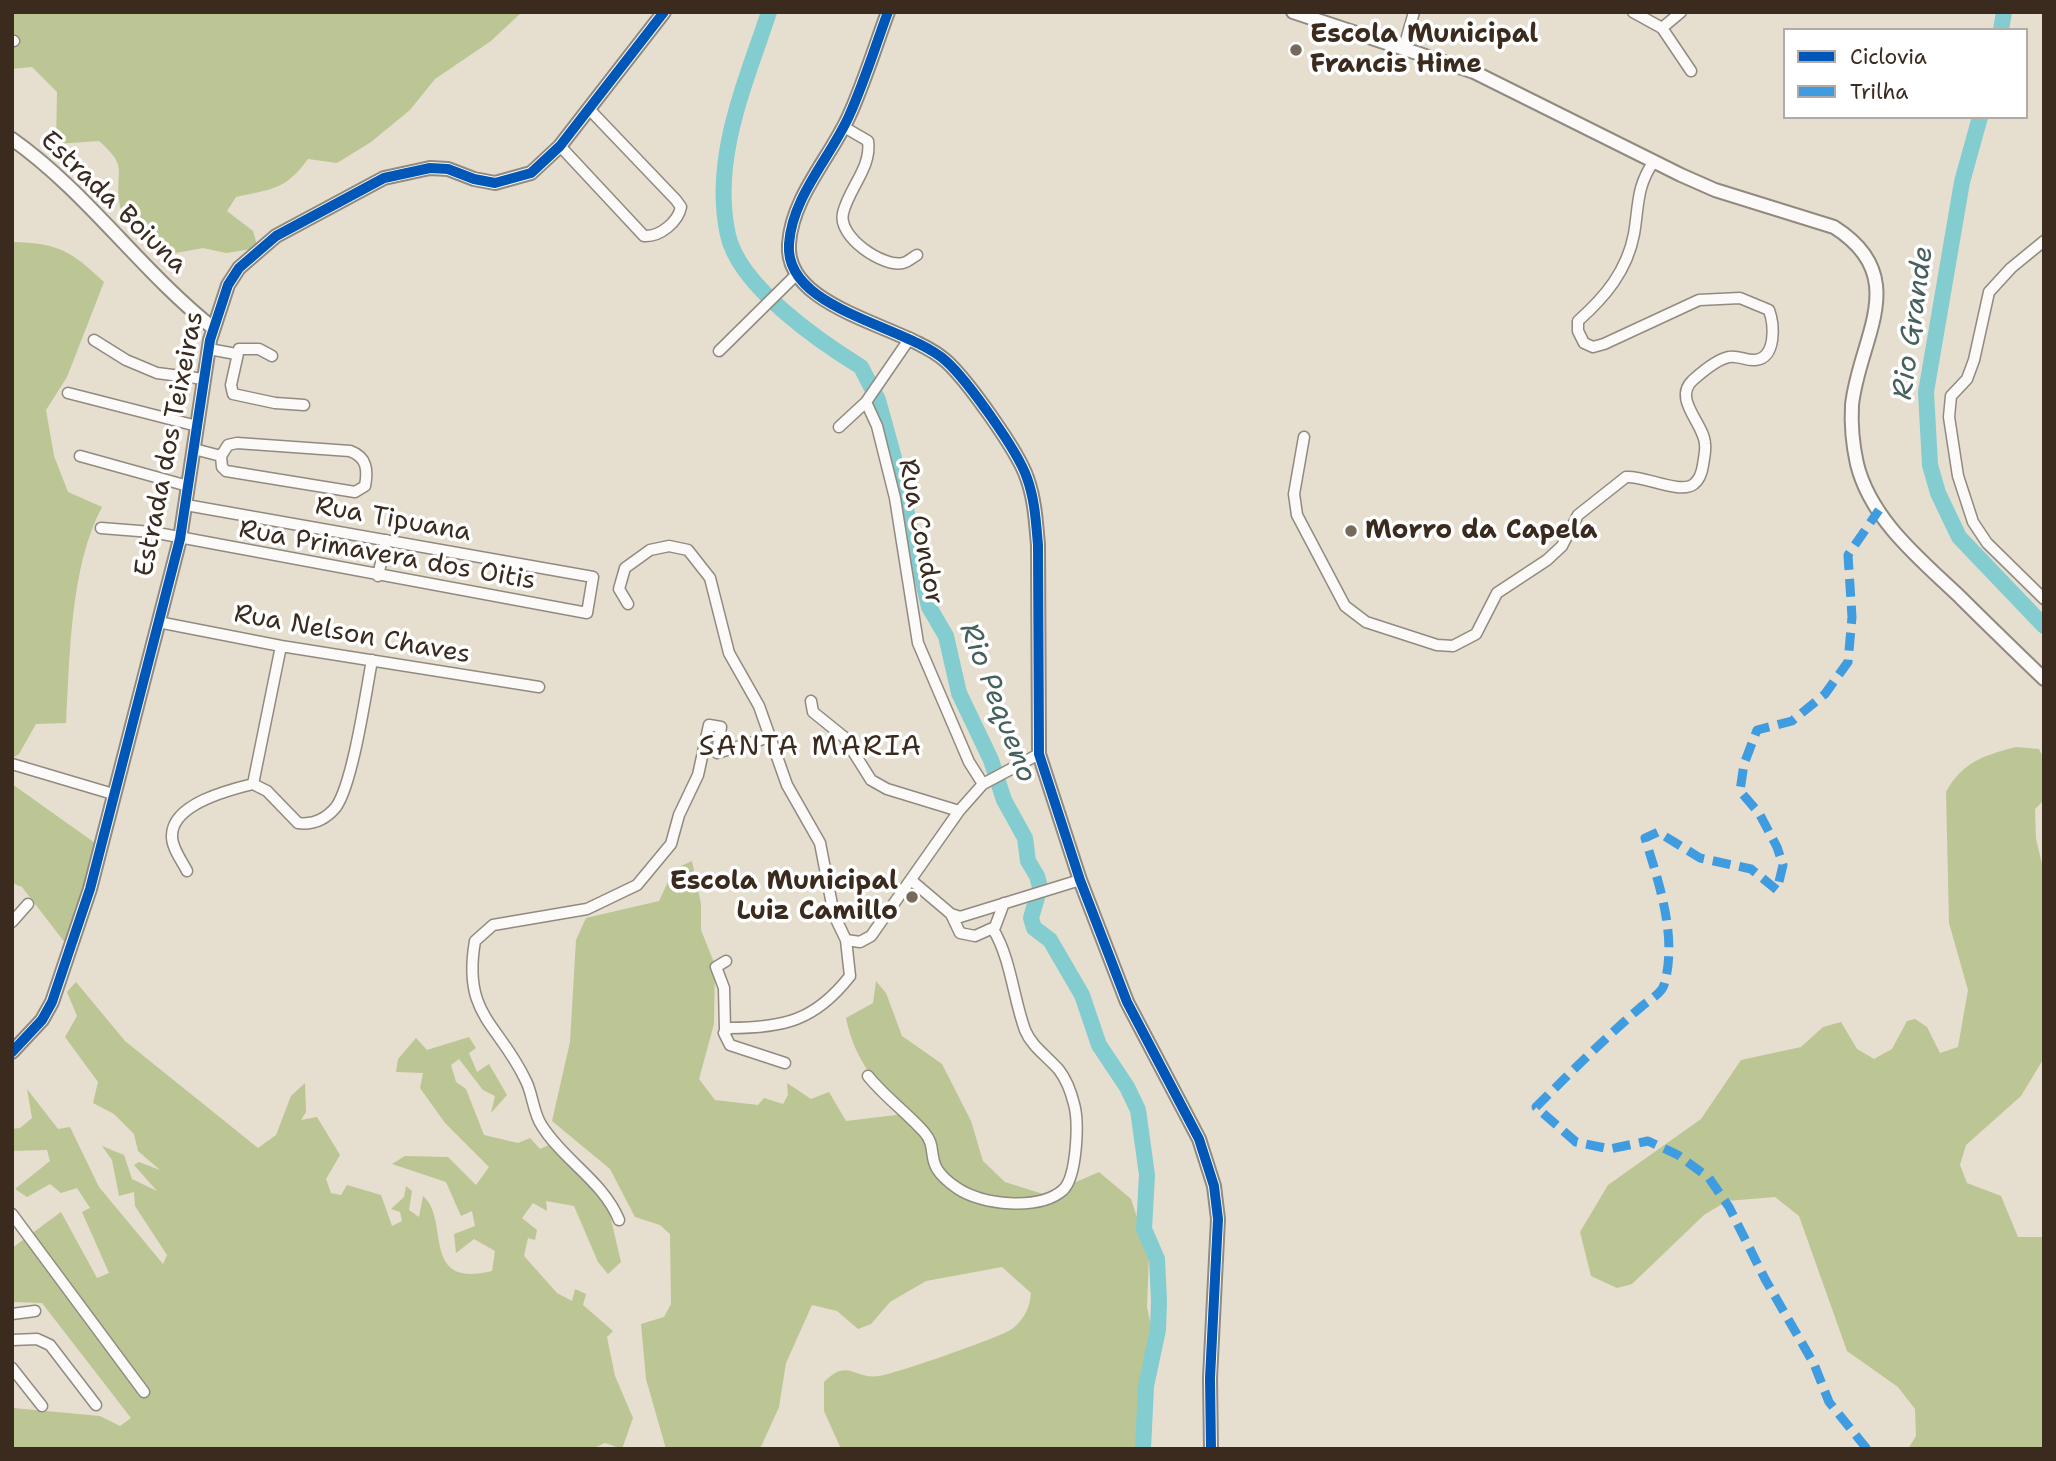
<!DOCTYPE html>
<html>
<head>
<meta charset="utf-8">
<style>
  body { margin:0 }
  #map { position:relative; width:2056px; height:1461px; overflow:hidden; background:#e6dece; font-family:"Shantell Sans",sans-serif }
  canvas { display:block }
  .frame { position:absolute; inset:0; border:14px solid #3b2a1e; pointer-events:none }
  .legend { position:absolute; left:1783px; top:28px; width:245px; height:91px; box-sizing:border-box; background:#fff; border:2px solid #b1aaa5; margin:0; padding:9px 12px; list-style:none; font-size:21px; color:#3b2a1e }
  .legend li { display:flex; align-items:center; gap:14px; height:35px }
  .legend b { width:35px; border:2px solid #b1aaa5 }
</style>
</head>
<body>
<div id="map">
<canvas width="2056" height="1461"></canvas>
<div class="frame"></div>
<ul class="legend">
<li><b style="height:9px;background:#0057b8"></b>Ciclovia</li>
<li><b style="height:9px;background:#3f9ce0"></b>Trilha</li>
</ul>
</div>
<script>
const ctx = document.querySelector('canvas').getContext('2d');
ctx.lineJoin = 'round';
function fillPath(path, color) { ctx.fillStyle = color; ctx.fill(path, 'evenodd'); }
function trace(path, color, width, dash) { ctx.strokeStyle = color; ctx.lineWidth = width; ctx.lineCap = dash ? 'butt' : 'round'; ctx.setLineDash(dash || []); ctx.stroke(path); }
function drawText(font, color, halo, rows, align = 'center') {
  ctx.font = font + ' "Shantell Sans",sans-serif'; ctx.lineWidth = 7; ctx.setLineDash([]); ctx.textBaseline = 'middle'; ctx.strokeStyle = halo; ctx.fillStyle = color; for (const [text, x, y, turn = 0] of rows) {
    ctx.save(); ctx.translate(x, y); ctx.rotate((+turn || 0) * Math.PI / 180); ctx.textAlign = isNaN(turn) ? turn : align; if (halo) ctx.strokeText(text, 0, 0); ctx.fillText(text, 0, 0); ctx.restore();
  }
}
const forest = new Path2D(`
  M12 12H522L491 41 435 79 410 110 371 142 337 163 308 159C285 191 270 189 236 197L227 211 253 231 258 248 226 253 203 248 165 255C147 241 121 225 119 200 116 167 128 167 99 141L56 144 57 92 32 67 12 69Z
  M12 242C59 243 71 251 104 282L67 377 46 410 54 456 68 492 102 507C70 567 70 655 66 723L36 724 19 754 12 758Z
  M2016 747 2039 749 2044 759V800L2035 809 2036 839 2044 872V1058L2021 1096 1966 1145 1960 1165 1967 1183 2001 1196 2018 1237H2044V1449H1908L1916 1436 1915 1409 1898 1387 1847 1351 1799 1216 1775 1197 1727 1201 1704 1215 1632 1284 1617 1288 1591 1276 1580 1232 1608 1185 1701 1119 1741 1060 1801 1047 1823 1027 1841 1022 1857 1049 1874 1059 1892 1049 1907 1021 1915 1019 1927 1027 1940 1053 1958 1047 1968 990 1949 923 1946 792C1962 762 1985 755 2016 747Z
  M12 784 95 843 69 948 22 887 12 883Z
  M692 861 701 904V930L715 965 714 1024 699 1079 715 1100 758 1105 764 1098 783 1104 788 1095 787 1083 811 1099 829 1092 846 1121 904 1114C876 1082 855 1062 846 1018L873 1003 876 981 886 993 902 1036 942 1064 971 1121 983 1161 1005 1182 1046 1195 1099 1172 1131 1199 1149 1254 1147 1307 1157 1354 1142 1420 1143 1449H841L824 1411V1382C848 1357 855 1380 879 1376 895 1374 1001 1337 1012 1329 1024 1320 1030 1307 1031 1293L1002 1267 926 1281 890 1302 871 1324 858 1329 837 1311 812 1305 786 1363 779 1407 760 1449H666L646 1379 641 1324 664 1317 671 1304 670 1234 660 1225 635 1217 610 1169 552 1121 570 1042 576 940 586 918 659 901 674 869Z
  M76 982 125 1041 258 1148 276 1135 291 1096 305 1083 306 1112 301 1120 317 1117 340 1155 326 1179 331 1193 341 1195 347 1185 381 1195 392 1226 402 1221 400 1212 391 1209 404 1197 406 1186 412 1191 409 1210 419 1217 423 1196C451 1220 419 1289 492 1271L495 1251 474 1239 456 1253 454 1234 475 1226 472 1211 461 1216 446 1182 392 1164 405 1156 448 1157 476 1185 489 1167 445 1123 420 1088 423 1073 396 1072 398 1059 416 1038 427 1050 469 1037 476 1048 469 1053 477 1072 489 1064 507 1095 491 1113 495 1096 483 1090 459 1059 451 1065 456 1082 466 1089 484 1135 518 1143 530 1138 540 1149 551 1144 606 1198 621 1262 608 1274 598 1262 574 1206 546 1201 547 1211 533 1203 522 1218 537 1230 535 1240 528 1238 524 1256 557 1293 572 1301 575 1289 586 1294 583 1305 613 1331 607 1337 615 1376 633 1418 622 1449 605 1443 592 1449H12L13 1408 100 1416 120 1426 131 1418 42 1303 12 1302V1248L61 1212 97 1278 109 1273 82 1212 90 1208 77 1188 61 1193 50 1184 27 1197 15 1189 50 1161 47 1150 12 1151V1129L20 1128 32 1118 27 1089 58 1129 70 1127 99 1187 163 1264 167 1255 135 1206 134 1192 119 1196 112 1160 102 1146 124 1155 132 1179 157 1191 134 1165 139 1162 160 1170 138 1151 134 1134 114 1114 93 1103 98 1082 65 1037 77 1016 67 992Z`);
const river = new Path2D(`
  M769 12C746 82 711 159 728 235 739 286 819 341 861 367L878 400 894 458 929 607 946 636 959 693 991 760 1004 800 1025 838 1028 861 1037 876 1040 887 1031 918 1034 928 1050 940 1082 995 1099 1045 1127 1087 1138 1110 1147 1175 1144 1229 1157 1259 1159 1301 1158 1330 1146 1386 1143 1449
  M2001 30 2004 12
  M1980 117 1962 182 1926 392 1930 465 1938 493 1959 537 2044 626`);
const minor = new Path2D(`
  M1633 12 1662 28 1691 71
  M1662 28 1681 12
  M12 41H14
  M1404 47 1414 12
  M844 127 868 141C872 167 849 188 843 213 837 237 884 268 903 263 908 262 913 257 917 255
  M560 146 644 236C660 237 678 222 681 207L676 200 589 109
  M2044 241 2011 268 1989 292 1974 360 1967 379 1951 396 1949 417 1958 476 1973 522 1987 543 2044 599
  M94 340 126 360 157 373 204 379
  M209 349 236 354
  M719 351 797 274
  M272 356 259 349H239L231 385 233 394 275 403 304 405
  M68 393 197 426
  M866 402 877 426 895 498 918 643 969 762 983 784
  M839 427 866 402 910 338
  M1304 437 1294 494 1297 515 1345 606 1366 622 1437 645 1453 646 1476 634 1497 593 1547 560 1562 546 1578 515 1626 477C1644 475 1680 495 1694 484 1700 479 1702 472 1703 465 1704 458 1706 450 1705 444 1704 423 1672 399 1693 380 1702 372 1717 359 1729 357 1738 355 1746 361 1755 360 1777 358 1774 324 1769 310L1740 298 1699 300 1604 344 1593 347 1584 343 1578 331V321C1605 297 1627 271 1634 234 1639 205 1636 187 1654 161
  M237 443 350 451C367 457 368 470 365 486L355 492 226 471 222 467 221 456 228 445Z
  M194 449 221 456
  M80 456 188 486
  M101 528 152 532 587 613 593 577 186 505
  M378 576 386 540
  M628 604 619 589 625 568 650 550 669 546 688 550 710 578 729 653 759 706 787 785 820 843 834 915 846 940 850 976C815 1021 783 1028 729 1028L724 1033 730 1045 785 1063
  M158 622 281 646 539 687
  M811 701 813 712 844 737 871 780 887 789 959 811
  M12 764 113 794
  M253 784 267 791 298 823C313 825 326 819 336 807 353 783 366 692 372 660
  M187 871C182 861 171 847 172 835 173 804 228 790 253 784L281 646
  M911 880 951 914 960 917 1080 880
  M951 914 960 933 975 936 995 927 1004 903
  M12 922 28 904
  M846 940 860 942 871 936 959 811 983 784 1039 754
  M725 1029 724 988 716 967 726 961
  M868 1076C885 1097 906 1112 924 1132 941 1151 920 1163 957 1188 981 1205 1039 1211 1063 1190 1077 1177 1079 1122 1074 1104 1071 1092 1066 1079 1059 1070 1047 1056 1032 1047 1025 1030 1013 997 1011 959 993 929
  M12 1214 144 1392
  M619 1220C603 1181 564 1161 542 1126 533 1113 533 1095 526 1081 499 1023 462 1016 475 941L493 925 587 909 637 885 671 844 679 815 698 775 709 725 721 727 717 753 770 737
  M12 1314 35 1311
  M12 1340 37 1339 50 1345 96 1405
  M12 1368 42 1406`);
const tertiary = new Path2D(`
  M888 12C875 47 864 83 849 116 830 158 792 197 789 244 784 310 906 325 946 361 967 380 1018 451 1027 478 1035 500 1036 523 1038 545L1039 754 1080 880 1127 1002 1199 1139 1214 1186 1218 1219 1210 1378 1211 1449
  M1293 12 1474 72 1681 175 1715 190 1834 227C1913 277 1859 338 1852 405 1851 423 1853 446 1857 464 1871 520 1920 559 1960 597 1988 625 2016 652 2044 679
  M12 139C87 192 141 271 213 328
  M12 1052 42 1020 52 1002 90 889 180 539 210 340 228 285 239 268 276 236 384 178 430 168 448 169 474 179 495 183 531 173 560 146 664 12`);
const quiet = new Path2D(`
  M1867 1449 1829 1402 1814 1364 1765 1279 1729 1207 1709 1178 1678 1155 1648 1141 1610 1149 1576 1142 1536 1107C1570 1073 1604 1039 1641 1007 1648 1001 1661 994 1664 985 1678 938 1659 883 1645 838L1658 832 1700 858 1751 869 1777 890 1783 865 1777 847 1759 813 1740 791 1744 764 1757 730 1792 721 1825 694 1848 662 1852 617 1848 555 1879 510`);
const cycleway = new Path2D(`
  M888 12C875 47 864 83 849 116 830 158 792 197 789 244 784 310 906 325 946 361 967 380 1018 451 1027 478 1035 500 1036 523 1038 545L1039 754 1080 880 1127 1002 1199 1139 1214 1186 1218 1219 1210 1378 1211 1449
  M12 1052 42 1020 52 1002 90 889 180 539 210 340 228 285 239 268 276 236 384 178 430 168 448 169 474 179 495 183 531 173 560 146 664 12`);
const markers = [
  [1296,50,7,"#77695c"],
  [1351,531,7,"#77695c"],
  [912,897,7,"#77695c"]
];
const poiNames = [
  ["Escola Municipal",1310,35],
  ["Francis Hime",1310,65],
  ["Morro da Capela",1365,531],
  ["Escola Municipal",898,882,"right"],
  ["Luiz Camillo",898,912,"right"]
];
const streetNames = [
  ["Estrada Boiuna",113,203,44],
  ["Estrada dos Teixeiras",170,444,-79],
  ["Rua Tipuana",393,520,10],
  ["Rua Condor",920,532,79],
  ["Rua Primavera dos Oitis",387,556,10],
  ["Rua Nelson Chaves",352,635,10]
];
const waterNames = [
  ["Rio Grande",1914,323,-82],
  ["Rio Pequeno",997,703,69]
];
const neighbourhoodNames = [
  ["SANTA MARIA",811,748]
];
fillPath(forest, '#bbc694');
trace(river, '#83cdd0', 16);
trace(minor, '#918a80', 13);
trace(tertiary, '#918a80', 16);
trace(minor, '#fbfaf8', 10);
trace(tertiary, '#fbfaf8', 12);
trace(quiet, '#3f9ce0', 9, [18, 9]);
trace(cycleway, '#0057b8', 10);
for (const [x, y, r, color] of markers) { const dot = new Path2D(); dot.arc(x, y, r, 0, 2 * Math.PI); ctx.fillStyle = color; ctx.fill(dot); trace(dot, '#fff', 2.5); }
drawText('bold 26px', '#3b2a1e', '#fff', poiNames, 'left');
drawText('26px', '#3b2a1e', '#fff', streetNames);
drawText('italic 28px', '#46615d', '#fff', waterNames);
ctx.letterSpacing = '2px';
drawText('28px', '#3b2a1e', '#fff', neighbourhoodNames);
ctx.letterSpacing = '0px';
</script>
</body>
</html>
